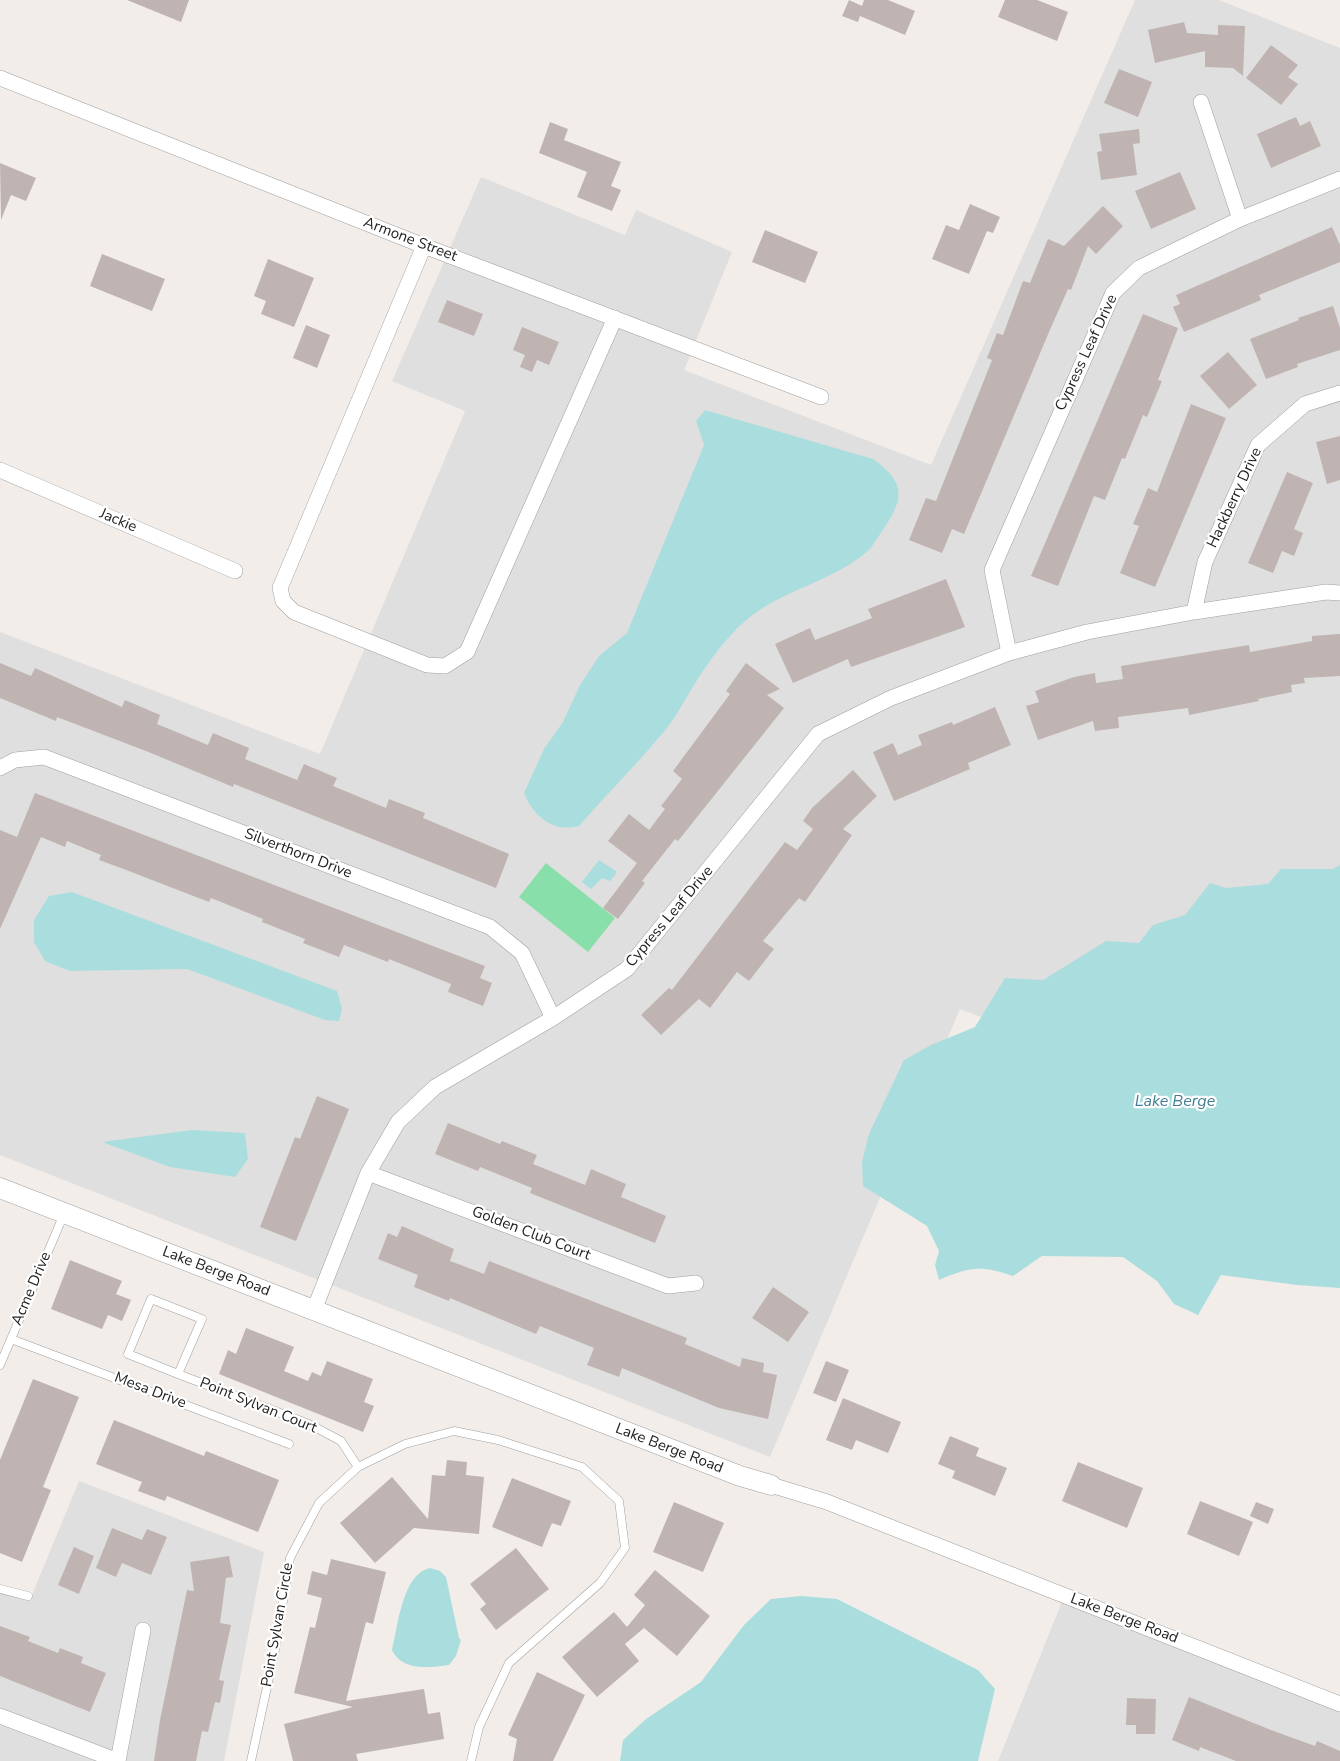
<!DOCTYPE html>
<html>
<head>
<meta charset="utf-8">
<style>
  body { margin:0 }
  canvas { display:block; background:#f2ede9 }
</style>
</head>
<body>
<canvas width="1340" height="1761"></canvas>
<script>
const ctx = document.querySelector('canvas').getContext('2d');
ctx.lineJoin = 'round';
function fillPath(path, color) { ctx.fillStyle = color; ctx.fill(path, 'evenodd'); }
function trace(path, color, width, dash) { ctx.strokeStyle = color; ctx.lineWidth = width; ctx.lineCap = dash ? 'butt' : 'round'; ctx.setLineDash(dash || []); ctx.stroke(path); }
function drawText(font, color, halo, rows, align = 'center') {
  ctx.font = font + ' "Nunito Sans",sans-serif'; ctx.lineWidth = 4.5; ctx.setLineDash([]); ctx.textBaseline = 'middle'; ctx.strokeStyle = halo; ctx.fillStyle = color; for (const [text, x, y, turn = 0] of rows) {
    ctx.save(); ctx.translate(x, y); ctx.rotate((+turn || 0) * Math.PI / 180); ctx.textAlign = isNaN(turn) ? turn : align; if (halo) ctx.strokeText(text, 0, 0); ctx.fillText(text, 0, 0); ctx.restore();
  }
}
const residential = new Path2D(`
  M1135 0H1219L1340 48V1157L960 1009 770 1457 0 1155V632L320 754 465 411 392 381 481 177 625 235 636 210 732 252 684 370 931 465Z
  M79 1481 264 1552 224 1761H0V1593L32 1595Z
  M1063 1599 1340 1707V1761H998Z`);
const pitch = new Path2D(`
  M546 863 615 918 588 952 519 897Z`);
const water = new Path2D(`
  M705 410 873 459C914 488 899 506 875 542 857 570 795 588 766 606 737 623 714 653 696 682 686 697 678 714 667 728 639 762 608 793 579 826 553 833 533 816 524 793L544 749 563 722 580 685 599 656 627 633 704 445 696 421Z
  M599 860 616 871V874L610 881 602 878 591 889 582 882Z
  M1340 865V1288L1297 1285 1221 1275 1198 1315 1174 1304 1157 1281 1123 1257 1042 1256 1013 1276C980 1265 970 1267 939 1280L935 1265 939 1251 927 1226 863 1186 862 1162 869 1134 904 1060 931 1045 975 1027 1005 978 1043 980 1106 941 1139 943 1153 925 1185 915 1210 883 1226 888 1268 884 1281 869H1333Z
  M72 892 337 991 342 1009 339 1021 325 1020 187 969 70 971 45 961 34 942V920L49 896Z
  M192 1130 245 1133 248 1159 235 1177 170 1167 102 1142Z
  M430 1568 440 1571 446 1577 459 1638 461 1640 456 1656 449 1665C429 1668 402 1671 392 1650 398 1627 402 1574 430 1568Z
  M801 1596 837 1599 978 1670 995 1689 978 1761H620L623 1740 646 1719 701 1682 744 1625 771 1599Z`);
const building = new Path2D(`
  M127 0H189L181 22Z
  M849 0 862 6 864 0H888L915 11 905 35 860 16 858 22 842 16Z
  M1005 0H1037L1068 12 1057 41 998 17Z
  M1184 22 1187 33 1218 35V25L1245 26 1243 76 1233 68 1205 67V51L1155 63 1148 30Z
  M1271 45 1298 65 1288 77 1298 84 1281 105 1246 78Z
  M1119 69 1152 82 1138 117 1104 103Z
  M1296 117 1300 126 1310 121 1321 146 1271 168 1257 134Z
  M550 122 568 129 564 140 621 162 611 186 621 190 612 211 577 197 587 172 539 153Z
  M1139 129 1140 143 1133 144 1137 175 1101 180 1097 152 1102 151 1099 134Z
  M0 163 36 178 26 201 11 195 1 220Z
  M1180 172 1196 209 1151 229 1135 191Z
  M970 204 1000 217 993 233 987 231 969 274 932 259 946 225 959 230Z
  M1103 206 1123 226 1096 254 1088 246 1071 290 1068 289 1049 332 964 534 952 529 942 553 909 540 926 498 936 501 992 360 987 358 997 333 1003 335 1023 281 1030 283 1048 239 1064 246Z
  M1332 227 1340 245V262L1259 295 1261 300 1184 332 1173 307 1180 304 1176 295Z
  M765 230 818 252 805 283 752 262Z
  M102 254 165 279 152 311 90 286Z
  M268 259 314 278 294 327 261 314 266 301 254 296Z
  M447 300 483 314 474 336 438 322Z
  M1333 306 1340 328V350L1297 364 1298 367 1266 379 1250 339 1299 320 1298 318Z
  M1143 314 1178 328 1158 380 1162 381 1147 417 1143 415 1125 459 1122 458 1105 500 1094 496 1058 586 1031 576Z
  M306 325 330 335 317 368 293 358Z
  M522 327 559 342 549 365 537 360 532 372 520 367 525 355 513 350Z
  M1228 352 1257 385 1229 409 1200 376Z
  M1191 404 1226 418 1155 587 1120 573 1139 526 1133 524 1148 488 1157 492Z
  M1340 436V480L1327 484 1316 442Z
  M1287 472 1313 483 1294 529 1303 533 1294 556 1282 551 1273 573 1248 563Z
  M946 579 965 627 851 667 848 659 793 683 775 644 810 628 815 640 872 618 868 609Z
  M1340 634V676L1304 678 1305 683 1291 685 1292 692 1258 699 1259 701 1189 715 1188 708 1118 717 1119 728 1095 731 1093 721 1038 740 1026 706 1039 702 1035 691 1074 677 1095 673 1096 683 1123 679 1121 666 1249 645 1250 652 1312 641V636Z
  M0 663 31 676 35 668 122 707 125 700 160 715 157 724 208 745 213 733 249 748 245 759 297 780 304 764 337 778 333 786 386 808 389 799 425 813 423 818 509 854 496 888 234 784 233 787 146 751 57 717 56 721 0 698Z
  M746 663 780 689 767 695 784 708 678 841 675 839 642 881 645 883 618 919 603 908 637 863 608 841 629 814 649 830 665 809 661 806 682 779 673 771 730 694 726 691Z
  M995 707 1011 745 968 763 970 769 894 801 873 752 893 743 898 755 922 745 918 735 952 722 953 725Z
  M853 770 877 796 843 829 852 835 805 902 799 898 763 941 774 949 749 981 737 972 710 1008 699 999 661 1035 641 1015 669 988 672 990 785 842 797 850 813 829 803 821 812 808Z
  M35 793 485 966 480 978 492 983 483 1006 448 992 451 984 389 959 388 962 344 945 339 957 303 943 305 939 262 922 263 919 211 898 209 902 121 868 99 860 101 855 67 841 65 847 41 837 0 929V830L17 837Z
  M317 1096 349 1109 296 1241 260 1227 295 1137 300 1139Z
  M448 1123 500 1144 502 1141 537 1155 533 1164 585 1185 591 1169 626 1184 621 1197 666 1216 655 1243 530 1193 532 1188 480 1167 478 1171 435 1154Z
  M402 1226 454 1249 450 1261 474 1270 484 1274 489 1261 687 1338 685 1344 740 1367 742 1358 764 1363 763 1372 777 1375 768 1419 719 1408 622 1368 619 1377 587 1365 594 1348 540 1326 536 1334 450 1298 449 1301 414 1287 418 1275 378 1259 388 1233 397 1237Z
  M70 1260 122 1281 116 1294 131 1300 122 1321 108 1315 102 1329 51 1309Z
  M773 1287 809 1312 788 1342 752 1318Z
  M246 1328 294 1347 284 1371 308 1381 312 1372 321 1376 327 1361 373 1379 364 1402 374 1406 363 1432 219 1374 228 1350 236 1354Z
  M826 1361 849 1370 836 1402 813 1393Z
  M33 1379 79 1397 43 1487 51 1490 22 1562 0 1553V1460Z
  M843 1398 901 1422 888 1453 856 1440 852 1450 826 1440Z
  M114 1420 204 1456 206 1451 279 1480 258 1532 167 1496 165 1501 138 1491 142 1482 96 1464Z
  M950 1436 979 1448 976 1456 1007 1468 995 1496 952 1478 955 1471 938 1464Z
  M447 1460 467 1462 466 1475 484 1477 479 1534 414 1528 375 1563 340 1523 392 1477 428 1519 432 1475 445 1476Z
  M1078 1462 1143 1488 1127 1528 1062 1501Z
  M512 1478 571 1501 561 1526 552 1523 542 1547 492 1527Z
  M1200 1501 1253 1522 1239 1556 1187 1534Z
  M674 1502 724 1523 703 1572 653 1552Z
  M1256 1502 1274 1509 1268 1524 1250 1516Z
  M112 1528 142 1540 147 1529 167 1537 151 1575 122 1563 116 1577 96 1568Z
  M74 1547 94 1556 79 1594 58 1585Z
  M516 1548 549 1589 496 1630 480 1609 486 1604 470 1584Z
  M229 1556 233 1577 226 1578 220 1623 231 1625 219 1680 224 1681 220 1703 215 1702 208 1732 202 1731 196 1761H154L160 1720 187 1590 194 1591 190 1562Z
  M331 1559 386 1572 373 1624 366 1622 346 1701 424 1689 428 1714 440 1712 444 1739 356 1754 358 1761H293L284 1724 353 1707 294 1693 310 1627 315 1628 322 1598 307 1594 312 1571 327 1575Z
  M655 1570 710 1616 677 1656 644 1628 625 1644 639 1661 597 1697 562 1657 614 1612 627 1627 645 1605 634 1595Z
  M0 1626 30 1637 28 1641 58 1653 60 1648 83 1657 81 1663 106 1673 90 1712 0 1676Z
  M537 1672 585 1695 553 1761H513L517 1739 508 1735Z
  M1189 1697 1271 1730 1315 1746 1317 1741 1340 1751V1761H1236L1200 1747 1199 1751 1172 1740Z
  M1127 1698 1156 1699 1155 1734H1136V1725H1126Z`);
const service = new Path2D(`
  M11 1339 289 1444
  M0 1365 64 1214
  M178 1374 128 1354 151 1299 202 1319 178 1374 309 1424 341 1441 358 1467
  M0 1589 28 1596
  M251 1761 275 1650 290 1558 319 1503 358 1467 405 1444 454 1431 498 1440 582 1467 619 1501 625 1548 600 1583 509 1663 479 1727 471 1761`);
const minor = new Path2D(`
  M0 78 424 246 821 397
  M1201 102 1240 219
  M424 246 280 588 283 601 294 612 427 665 445 666 467 652 615 318
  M0 470 235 571
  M1194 612 1205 562 1258 445 1305 404 1340 393
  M1009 653 992 570 1113 293 1139 268 1240 219 1340 179
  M0 768 15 760 44 757 490 927 522 953 553 1018
  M368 1173 668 1286 696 1283
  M314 1310 368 1173 398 1122 435 1087 553 1018 627 969 818 734 891 698 1009 653 1087 632 1194 612 1326 592 1340 593
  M771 1485 827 1502 1340 1704
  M0 1716 118 1761
  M118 1761 143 1630`);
const tertiary = new Path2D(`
  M0 1188 740 1476 771 1485`);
const streetNames = [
  ["Armone Street",410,240,21],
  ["Cypress Leaf Drive",1087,353,-65],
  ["Hackberry Drive",1235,498,-65],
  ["Jackie",118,521,23],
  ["Silverthorn Drive",298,854,21],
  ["Cypress Leaf Drive",670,917,-50],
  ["Golden Club Court",531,1234,21],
  ["Lake Berge Road",216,1272,21],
  ["Acme Drive",32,1289,-67],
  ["Mesa Drive",150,1391,21],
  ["Point Sylvan Court",258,1406,22],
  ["Lake Berge Road",669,1449,21],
  ["Lake Berge Road",1124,1619,21],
  ["Point Sylvan Circle",278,1625,-80]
];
const waterNames = [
  ["Lake Berge",1175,1102]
];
fillPath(residential, '#e0dfdf');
fillPath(pitch, '#89dfa9');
fillPath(water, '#aadede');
fillPath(building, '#bfb4b2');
trace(service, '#9f9f9f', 9);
trace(minor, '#9f9f9f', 16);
trace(tertiary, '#9f9f9f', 21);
trace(service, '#fff', 8);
trace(minor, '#fff', 15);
trace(tertiary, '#fff', 20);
drawText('15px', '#222', '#fff', streetNames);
drawText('italic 16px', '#427d92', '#fff', waterNames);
</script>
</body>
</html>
